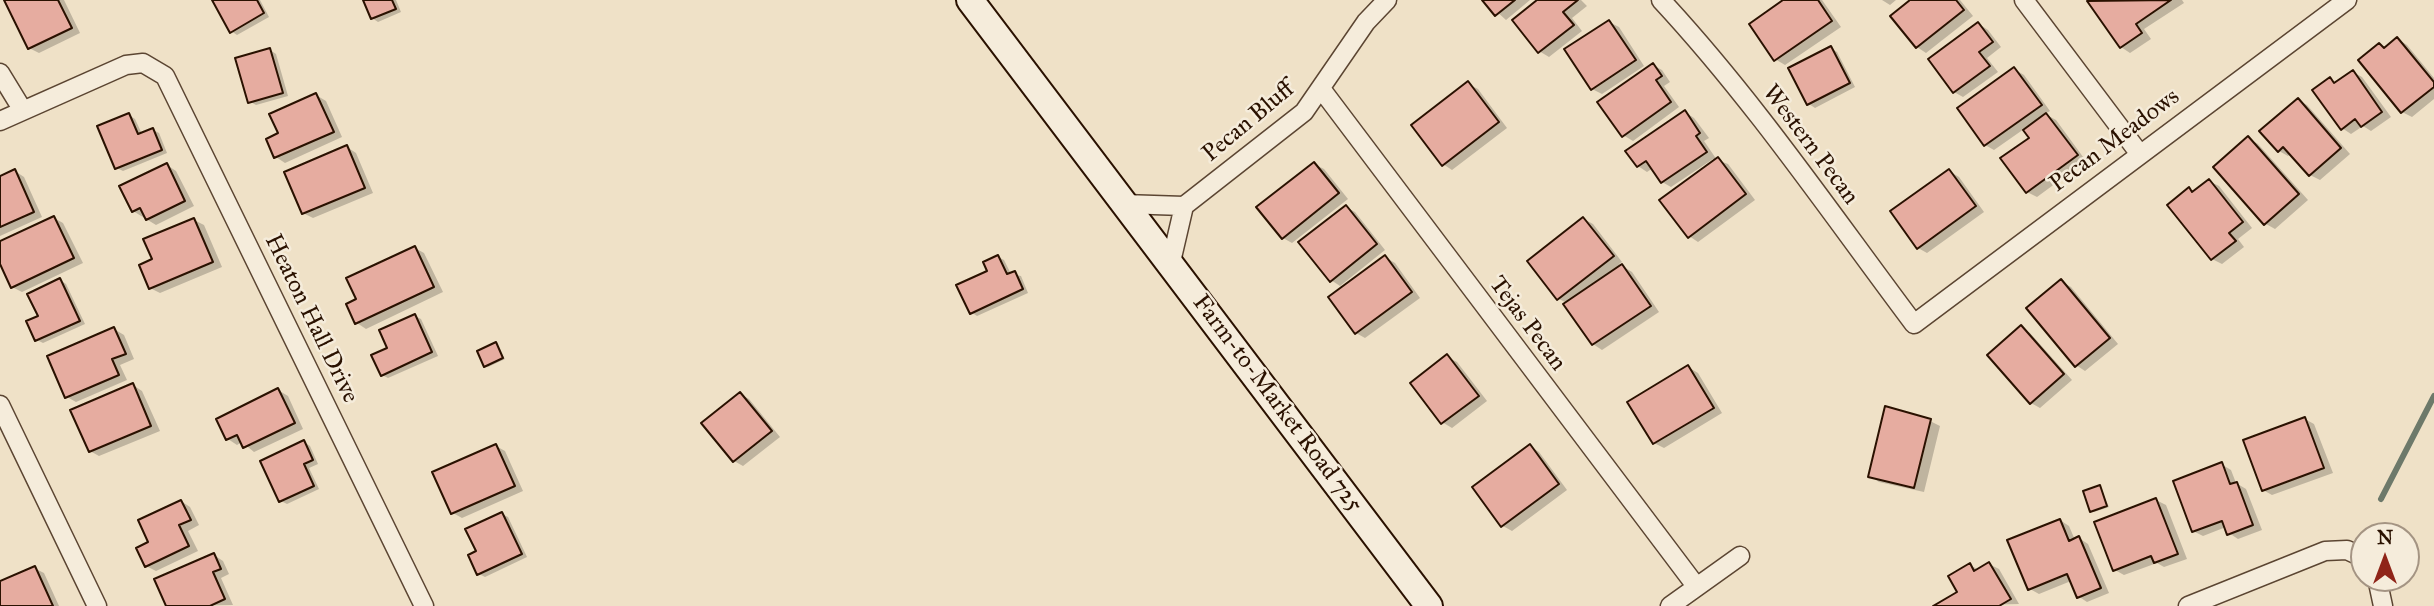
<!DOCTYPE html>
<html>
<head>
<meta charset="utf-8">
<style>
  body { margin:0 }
  #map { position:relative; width:2434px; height:606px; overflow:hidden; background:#efe1c7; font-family:"IM FELL Great Primer",serif }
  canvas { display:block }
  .north { position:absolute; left:2350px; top:522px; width:70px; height:70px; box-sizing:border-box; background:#f5ecdb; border:2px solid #a49483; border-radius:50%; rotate:0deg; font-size:19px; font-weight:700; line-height:28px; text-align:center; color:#2a1100 }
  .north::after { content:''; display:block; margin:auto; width:24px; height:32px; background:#8f2418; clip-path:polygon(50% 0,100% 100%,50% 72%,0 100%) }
</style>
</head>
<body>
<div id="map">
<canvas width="2434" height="606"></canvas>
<div class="north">N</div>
</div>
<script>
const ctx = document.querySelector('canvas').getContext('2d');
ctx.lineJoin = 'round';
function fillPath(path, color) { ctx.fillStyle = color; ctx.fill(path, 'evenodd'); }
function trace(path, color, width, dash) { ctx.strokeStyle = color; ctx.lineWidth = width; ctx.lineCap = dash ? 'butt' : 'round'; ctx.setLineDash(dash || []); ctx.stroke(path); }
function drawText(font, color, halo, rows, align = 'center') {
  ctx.font = font + ' "IM FELL Great Primer",serif'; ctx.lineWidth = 5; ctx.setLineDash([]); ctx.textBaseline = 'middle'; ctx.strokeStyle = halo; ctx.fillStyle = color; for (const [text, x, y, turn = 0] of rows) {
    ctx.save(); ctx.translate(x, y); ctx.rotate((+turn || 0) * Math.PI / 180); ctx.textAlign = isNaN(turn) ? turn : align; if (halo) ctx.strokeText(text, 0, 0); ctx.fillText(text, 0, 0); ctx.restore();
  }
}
const shadow = new Path2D(`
  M6 0H64L80 33 39 53 29 48Z
  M214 0H260L269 17 237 35 231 31Z
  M365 0H396L401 12 378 22 372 18Z
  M1484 0H1530L1506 20Z
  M1540 0H1581L1587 6 1572 18 1582 31 1549 57 1539 51Z
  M1786 0H1822L1841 27 1785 65 1775 59Z
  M1882 0H1896L1890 5Z
  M1912 0H1960L1973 16 1926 53 1917 47Z
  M2091 0H2182L2184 3 2144 29 2151 39 2130 53 2121 47Z
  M1609 22 1619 27 1644 66 1602 94 1592 89Z
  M1979 24 1988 30 2001 47 1987 58 1998 72 1963 97 1954 92Z
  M2398 39 2407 45 2434 78V99L2412 117 2402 112 2360 60 2379 45 2386 49Z
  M1830 48 1837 52 1855 87 1815 108 1809 104 1790 69Z
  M270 50 276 54 288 96 256 105 249 101Z
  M1653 65 1662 70 1670 82 1664 86 1679 107 1633 141 1623 135Z
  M2014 69 2024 75 2050 111 2045 114 2056 120 2086 161 2037 197 2027 192 2031 138 2024 129 1994 150 1985 145Z
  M2353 72 2362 77 2391 117 2371 131 2363 126 2351 134 2342 128 2330 79 2337 83Z
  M1468 84 1478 89 1507 128 1452 170 1443 164Z
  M316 95 326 101 342 137 285 163 276 157 268 140 280 134Z
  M2298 100 2307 105 2350 154 2320 180 2310 175 2291 153 2288 156 2279 151Z
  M1685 112 1694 118 1709 138 1704 141 1717 160 1728 164 1755 200 1698 242 1689 236 1715 161 1713 159 1671 187 1662 182 1653 168 1647 172 1638 166Z
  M129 115 135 119 142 134 153 130 159 133 167 153 123 171 117 168Z
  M2248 138 2258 144 2308 200 2275 229 2266 224 2216 167Z
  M347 147 356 153 373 193 313 218 303 213Z
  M1314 164 1324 169 1348 199 1292 243 1283 238Z
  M167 165 176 171 194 206 156 225 133 211Z
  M15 171 24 177 42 217 0 236V178Z
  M1949 171 1959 177 1984 212 1927 253 1918 248Z
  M2209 181 2219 186 2252 228 2238 239 2244 247 2222 264 2212 259 2189 190 2194 193Z
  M1346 207 1355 212 1385 250 1340 286 1331 280Z
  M54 218 63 223 83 263 22 292 12 287 0 260V243Z
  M1584 219 1593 224 1622 262 1619 264 1632 272 1659 312 1602 350 1593 344 1567 303 1559 299Z
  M194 220 204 225 222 267 160 293 150 288 154 260Z
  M415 248 424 253 443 292 366 329 357 323 359 299Z
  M998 257 1004 260 1011 274 1021 276 1028 293 977 316 971 312Z
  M1385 257 1395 263 1420 298 1365 338 1356 333Z
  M60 280 66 284 85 324 43 343 37 340 40 317Z
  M2061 281 2071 287 2118 344 2085 371 2076 365Z
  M415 316 421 319 438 356 388 378 382 375 389 349Z
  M2021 327 2030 333 2072 380 2040 408 2031 403Z
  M114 329 124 335 134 359 120 365 127 380 76 402 67 397Z
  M496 344 505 359 488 367 485 365Z
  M1447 357 1457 362 1487 401 1452 428 1442 422Z
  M1688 367 1698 373 1722 413 1664 448 1654 443Z
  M133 385 142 391 160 431 99 456 90 451Z
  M278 390 288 396 303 429 254 452 242 442 237 445 228 439Z
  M740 394 749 399 780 437 743 466 734 461Z
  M2305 419 2314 424 2333 473 2272 495 2263 490Z
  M1930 421 1940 426 1924 492 1879 482 1870 476Z
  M304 442 310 446 318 464 309 468 319 489 287 504 281 501Z
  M496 446 505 451 523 491 462 518 453 513Z
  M1530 446 1539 452 1567 490 1512 531 1503 526Z
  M2221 464 2231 470 2236 483 2246 489 2262 530 2238 539 2229 533 2226 527 2203 536 2193 531Z
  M2100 487 2109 507 2094 512 2091 511Z
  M2156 500 2166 505 2187 559 2164 567 2157 563 2124 575 2115 570Z
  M181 501 190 507 199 525 188 531 198 551 156 571 146 566 151 543Z
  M502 514 508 517 527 557 485 577 479 574 478 552Z
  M2060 520 2069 526 2075 540 2079 538 2088 544 2109 593 2087 602 2078 596 2071 581 2039 594 2030 589Z
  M214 555 223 561 229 574 221 578 233 605 168 606Z
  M1989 564 1999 569 2019 604 1936 606 1960 592 1970 565 1979 570Z
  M34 568 44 573 59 606H0V583Z`);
const stream = new Path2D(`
  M2381 499 2434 396`);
const building = new Path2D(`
  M4 0H58L72 28 28 49Z
  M212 0H257L264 13 230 33Z
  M363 0H392L396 9 371 19Z
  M1482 0H1515L1495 16Z
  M1537 0H1578L1563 12 1574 25 1538 53 1512 20Z
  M1783 0H1818L1832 21 1774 61 1749 24Z
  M1910 0H1956L1964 10 1916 48 1890 16Z
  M2171 0 2136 24 2142 33 2120 48 2087 1Z
  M1609 20 1636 60 1591 90 1564 49Z
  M1978 22 1993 42 1979 52 1990 66 1953 93 1928 59Z
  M2397 37 2434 82V87L2401 113 2358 60 2379 43 2384 48Z
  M1831 46 1850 83 1807 105 1788 68Z
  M270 48 283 93 248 103 235 58Z
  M1653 63 1662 76 1656 80 1671 102 1622 137 1597 102Z
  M2014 67 2042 105 1984 146 1957 108Z
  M2353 70 2382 112 2361 127 2355 119 2341 130 2312 90 2330 77 2334 83Z
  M1468 81 1499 122 1442 166 1411 125Z
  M316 93 334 132 274 158 266 139 278 133 269 114Z
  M2298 98 2341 148 2309 176 2283 147 2278 152 2259 131Z
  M1685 110 1700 133 1696 136 1707 152 1661 183 1646 161 1637 167 1625 151Z
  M129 113 138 134 153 128 162 150 115 169 97 126Z
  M2046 113 2078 155 2026 193 2000 158 2029 138 2023 130Z
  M2248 136 2299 194 2264 225 2213 167Z
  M347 145 365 188 302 214 284 172Z
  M1718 157 1746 194 1688 238 1659 200Z
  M1314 162 1339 193 1282 239 1256 207Z
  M167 163 185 201 146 220 140 208 132 212 119 186Z
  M15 169 34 212 0 227V176Z
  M1949 169 1976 206 1917 249 1890 211Z
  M2209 179 2243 222 2229 233 2236 241 2211 260 2167 205 2189 187 2192 192Z
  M1346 205 1377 244 1330 282 1298 242Z
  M54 216 74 258 11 288 0 264V241Z
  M1583 217 1614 256 1557 300 1527 261Z
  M194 218 213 262 149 289 139 265 152 259 143 239Z
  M415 246 434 287 355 324 346 304 356 299 346 278Z
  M998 255 1007 274 1015 271 1023 289 970 314 956 285 987 271 983 262Z
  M1385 255 1412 292 1355 334 1328 297Z
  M1622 264 1651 306 1592 345 1563 304Z
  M60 278 80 321 35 341 26 321 38 316 27 294Z
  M2061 279 2110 338 2075 367 2026 308Z
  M415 314 432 352 381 376 371 355 387 348 379 330Z
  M2021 325 2064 374 2030 404 1987 355Z
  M114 327 126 354 112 359 119 375 65 398 47 356Z
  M496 342 503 358 484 367 477 351Z
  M1447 354 1479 396 1441 424 1410 383Z
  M1688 365 1714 408 1653 444 1627 402Z
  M133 383 151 426 89 452 70 410Z
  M278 388 295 423 243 448 237 435 226 440 216 419Z
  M740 392 772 431 733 462 701 423Z
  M1885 406 1931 419 1914 488 1868 477Z
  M2305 417 2324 468 2262 491 2243 440Z
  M304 440 313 460 304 464 314 486 279 502 260 461Z
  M496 444 515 486 451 514 432 472Z
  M1530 444 1559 484 1501 527 1472 487Z
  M2222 462 2230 484 2237 482 2253 525 2227 535 2222 521 2192 532 2173 481Z
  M2100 485 2107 506 2090 512 2083 491Z
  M2156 498 2178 554 2154 563 2151 556 2113 571 2094 522Z
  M181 500 191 520 179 525 189 546 145 567 136 548 148 542 138 520Z
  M502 512 522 554 477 575 468 555 476 551 465 529Z
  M2060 519 2069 541 2079 536 2101 588 2077 598 2067 574 2028 590 2007 540Z
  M214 553 221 569 213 572 225 599 210 606H166L154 579Z
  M1989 562 2011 599 1999 606H1933L1957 592 1948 576 1970 563 1974 571Z
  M35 566 53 606H0V581Z`);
const street = new Path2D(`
  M1661 0C1754 100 1832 215 1914 324L2347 0
  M2024 0 2139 153
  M0 73 22 109
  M1322 90 1696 586
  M0 121 126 65 143 63 165 76 424 606
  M1123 204 1184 206 1304 112 1366 22 1387 0
  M1171 262 1184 206
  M0 405 97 606
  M2377 578 2383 606
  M1670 606 1740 556
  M2188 606 2325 551 2347 550 2364 558`);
const secondary = new Path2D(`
  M970 0 1429 606`);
const streetNames = [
  ["Pecan Bluff",1249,122,-40],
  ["Pecan Meadows",2115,141,-37],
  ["Western Pecan",1810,145,53],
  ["Heaton Hall Drive",311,319,64],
  ["Tejas Pecan",1527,324,53],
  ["Farm-to-Market Road 725",1277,404,53]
];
fillPath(shadow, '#0003');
trace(stream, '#6d796a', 6);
fillPath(building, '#e6aca0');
trace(building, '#2a1100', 2);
trace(street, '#5b4532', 21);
trace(secondary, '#2a1100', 30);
trace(street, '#f5ecdb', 18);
trace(secondary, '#f5ecdb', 26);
drawText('24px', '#2a1100', '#f5ecdb', streetNames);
</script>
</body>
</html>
